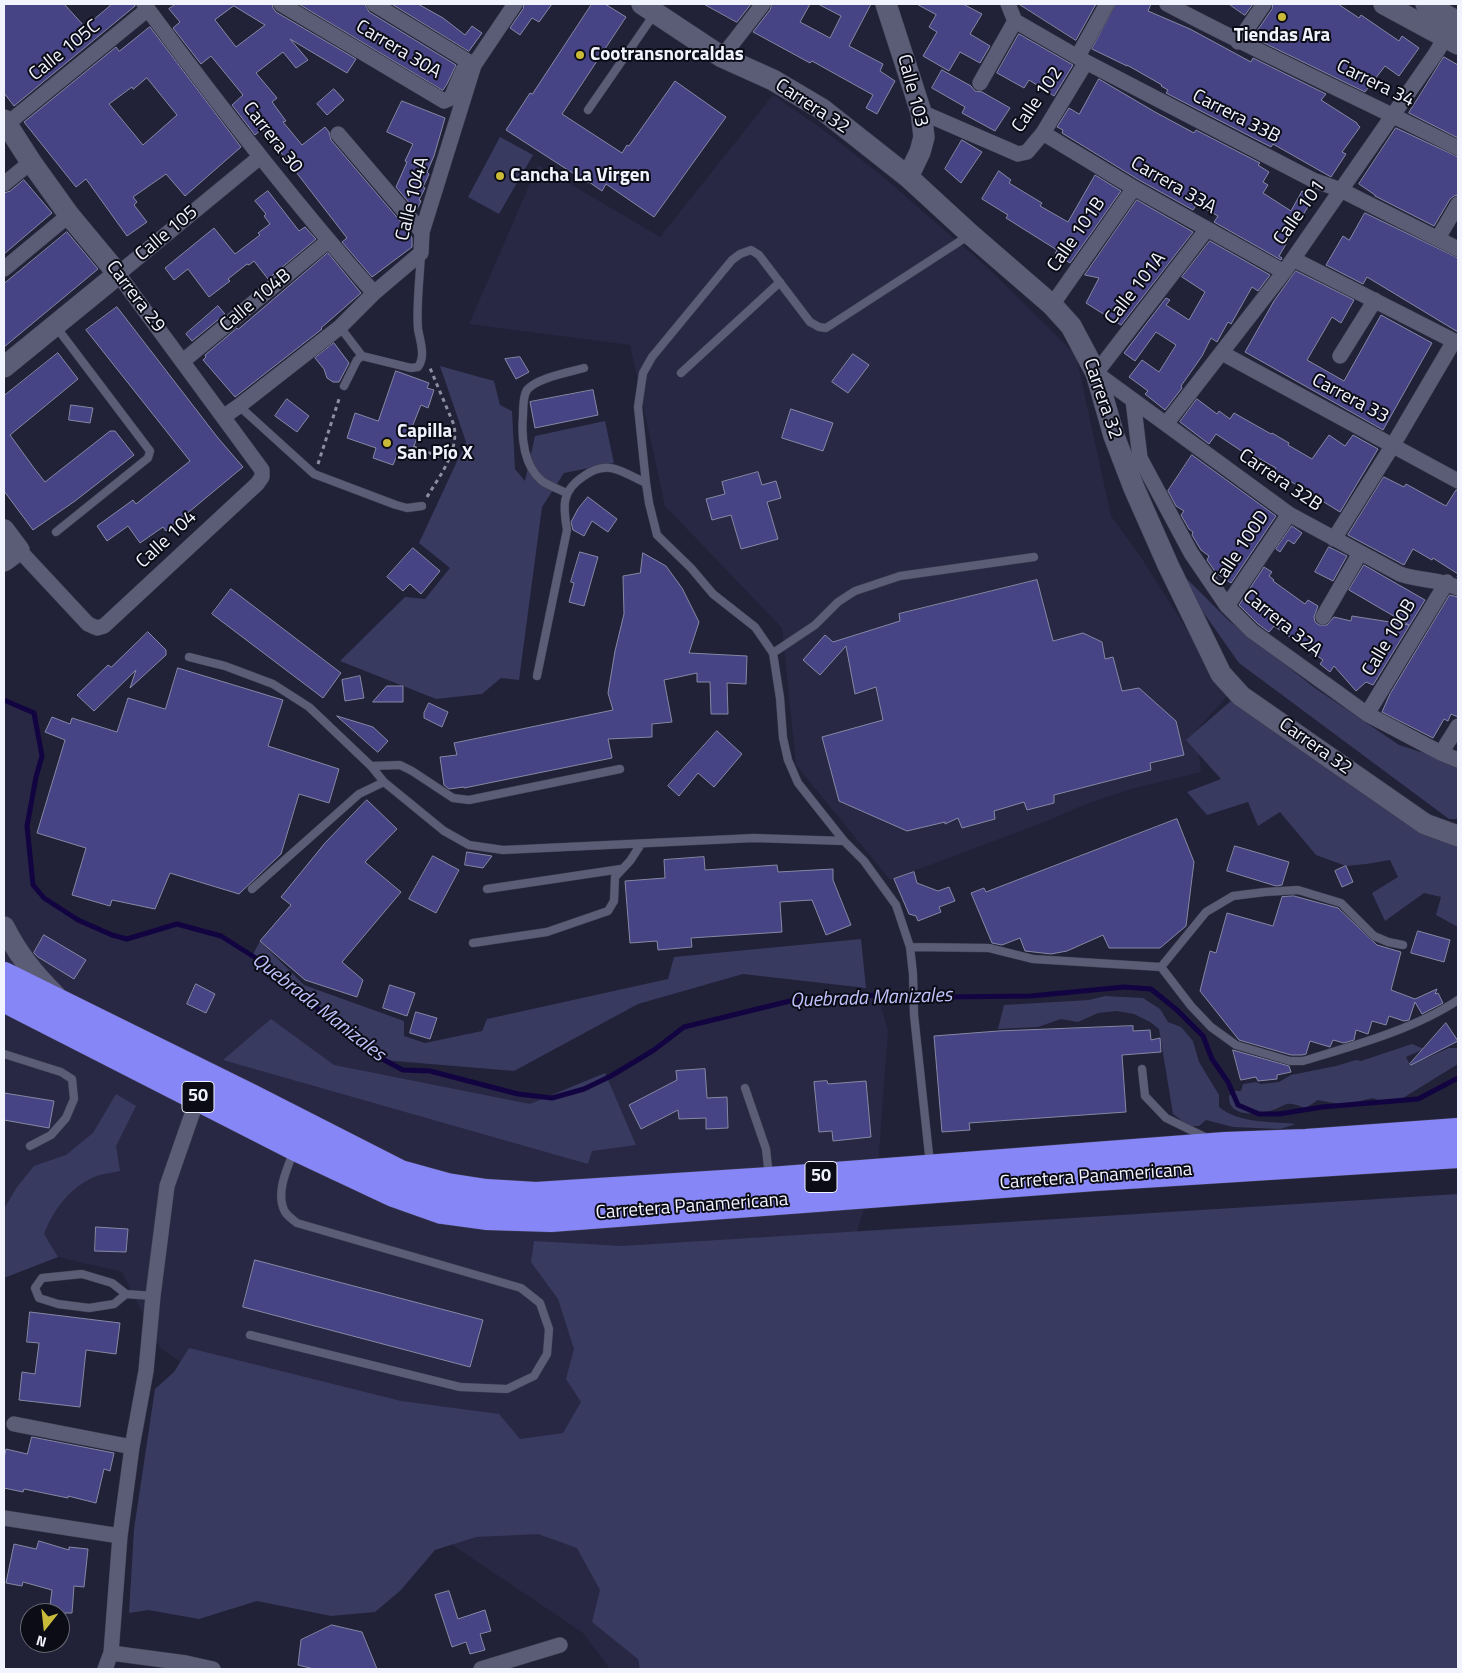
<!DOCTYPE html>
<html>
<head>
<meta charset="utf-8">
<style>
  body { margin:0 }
  #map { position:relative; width:1462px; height:1673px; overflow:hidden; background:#212138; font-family:"Titillium Web",sans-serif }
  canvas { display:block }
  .frame { position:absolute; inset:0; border:5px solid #f1f3ff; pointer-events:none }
  .north { position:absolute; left:20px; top:1603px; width:50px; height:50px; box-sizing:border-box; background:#0c0c16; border:1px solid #686873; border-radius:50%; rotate:196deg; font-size:14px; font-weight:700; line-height:20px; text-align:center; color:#f1f3ff }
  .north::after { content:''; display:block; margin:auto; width:18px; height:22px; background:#caba39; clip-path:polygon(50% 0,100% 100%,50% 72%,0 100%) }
</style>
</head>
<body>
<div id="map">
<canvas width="1462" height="1673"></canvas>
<div class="frame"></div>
<div class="north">N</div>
</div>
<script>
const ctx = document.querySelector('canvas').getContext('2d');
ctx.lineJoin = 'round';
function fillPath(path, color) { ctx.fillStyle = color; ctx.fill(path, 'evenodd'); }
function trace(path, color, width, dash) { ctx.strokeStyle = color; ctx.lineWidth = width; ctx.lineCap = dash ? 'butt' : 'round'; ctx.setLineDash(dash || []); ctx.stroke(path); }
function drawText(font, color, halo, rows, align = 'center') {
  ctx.font = font + ' "Titillium Web",sans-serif'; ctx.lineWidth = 4; ctx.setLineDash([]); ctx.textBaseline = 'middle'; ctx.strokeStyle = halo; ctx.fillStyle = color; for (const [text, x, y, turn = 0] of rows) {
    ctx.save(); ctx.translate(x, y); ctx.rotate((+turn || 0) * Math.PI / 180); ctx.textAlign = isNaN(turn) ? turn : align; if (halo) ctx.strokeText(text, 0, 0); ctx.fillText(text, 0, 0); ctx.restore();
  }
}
const built = new Path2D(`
  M773 95 825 131 881 175 987 267 1076 355 1111 516 1143 560 1228 695 1196 731 1201 772 1131 789 1086 804 1042 823 890 880 796 765 782 628 665 506 630 345 469 324 538 165 660 237Z
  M4 700 34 713 39 737 42 756 36 777 27 826 33 885 44 898 78 920 112 935 127 939 177 924 221 936 262 962 371 1053 403 1070 430 1071 518 1094 552 1098 584 1089 611 1076 654 1050 684 1027 790 1001 878 995 888 1031 878 1166 717 1669H610L583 1633 160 1348 122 1272 58 1257 4 1278Z`);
const green = new Path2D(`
  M500 137 533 155 499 214 468 197Z
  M440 366 494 381 500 405 512 411 515 469 525 481 535 436 605 421 614 463 564 473 542 507 519 680 501 678 482 694 436 699 340 661 405 597 425 599 450 568 419 543 466 442Z
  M1187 579 1228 620 1315 688 1399 745 1458 764V819H1449L1239 663 1189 592Z
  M1232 700 1458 842V927L1436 915 1441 897 1424 893 1385 921 1372 893 1398 877 1390 860 1366 864 1346 866 1316 855 1280 812 1258 826 1248 802 1207 815 1187 792 1221 779 1186 740Z
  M861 939 866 988 743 974 638 1004 514 1071 383 1060 251 958 260 941 304 985 404 1021V1036L425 1043 482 1031 487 1019 668 979 674 957Z
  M1105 996 1143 998 1160 1009 1168 1022 1181 1027 1193 1041 1199 1062 1219 1095V1107C1240 1124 1270 1121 1296 1124L1280 1129 1233 1127 1206 1120 1199 1126H1189L1173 1114 1159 1029 1150 1022 1134 1014 1117 1011 1098 1013 1078 1022 1061 1019 1038 1027 998 1029 1004 1005 1089 1000Z
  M271 1019 334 1065 530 1104 605 1073 636 1145 592 1151 588 1164 223 1060Z
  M1412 1044 1424 1049 1406 1057 1410 1065 1449 1048H1458V1064L1403 1098 1387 1104 1373 1098 1343 1105 1318 1100 1306 1108C1301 1107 1293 1103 1287 1104 1282 1105 1278 1109 1273 1110 1258 1115 1228 1118 1229 1096L1235 1091H1241L1243 1084 1256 1082 1261 1084 1279 1082 1291 1075 1336 1066 1356 1060 1361 1061Z
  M116 1094 136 1106 116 1146 120 1171C111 1173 98 1174 90 1179 67 1191 53 1211 44 1234L58 1257 4 1278V1209L17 1187 34 1166 66 1155 93 1133Z
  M1458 1194V1669H640L638 1659 592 1622 600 1590 577 1548 538 1534 476 1537 435 1550 400 1591 375 1612 331 1616 257 1601 199 1619 148 1610 129 1613 134 1529 155 1389 174 1372 189 1348 401 1401 499 1414 520 1439 563 1433 581 1402 566 1379 574 1349 558 1299 531 1262 534 1241 622 1246Z`);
const stream = new Path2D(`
  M4 700 34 713 42 756 36 777 27 826 33 885 44 898 78 920 112 935 127 939 177 924 221 936 262 962 371 1053 403 1070 430 1071 518 1094 552 1098 584 1089 611 1076 654 1050 684 1027 790 1001 878 995 943 997 1031 996 1124 987 1151 989 1177 1010 1203 1036 1212 1059 1228 1082 1238 1105 1259 1114H1279L1322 1107 1418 1099 1458 1078`);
const building = new Path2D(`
  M4 4H64L85 27 112 4H135V6L14 106 4 93Z
  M176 4H272L273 8 276 12 356 59 347 73 290 39 308 60 296 68 283 52 256 73 277 98 272 102 286 121 283 122 302 145 325 127 329 132 331 140 407 229 412 238V247L372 277 342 242 347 238 286 159 262 129 255 135 232 105 243 95 211 56 201 64 173 28 180 22 169 9ZM234 6 265 25 236 47 215 20Z
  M299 4H365L369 12 456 65 447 84 443 90Z
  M392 4H418L443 18 465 35 472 26 482 33 469 51Z
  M524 4H552L539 22 532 18 520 35 510 28 523 9Z
  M592 4H605L626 17 562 114 622 153 627 145 629 146 675 81 726 117 654 217 606 184 602 191 589 182 588 183 506 130 530 93 532 94Z
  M704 4H751L737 22Z
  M772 4H810L800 22 830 38 841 16 818 4H871L849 46 883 64 880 71 895 81 877 114 866 108 873 95 812 61 810 63 755 33 753 32 770 10Z
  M917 4H963L982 14 970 34 990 46 980 63 960 52 949 71 923 56 937 32 929 27 936 15Z
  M1019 4H1096L1076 40Z
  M1116 4H1151L1148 11 1190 29 1251 62 1253 58 1326 94 1321 100 1357 123V124L1360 127 1342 152 1346 154 1331 177 1273 144 1271 147 1166 93 1168 90 1161 86 1162 85 1127 65V66L1092 49Z
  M1229 4H1253L1245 15Z
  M1273 4H1338L1359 18 1361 15 1399 41 1402 36 1419 48 1399 76 1385 66 1365 92 1262 42 1266 36 1257 31 1272 9Z
  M150 27 241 147 185 196 166 174 133 197 137 202 134 205 147 222 127 236 86 179 76 187 24 122 116 47 119 51ZM147 78 177 115 143 145 109 104 132 87 133 89Z
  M1019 34 1073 65 1054 96 1029 80 1024 88 997 73Z
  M1444 57 1458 65V138L1409 113Z
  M942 70 971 86 975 91 982 92 1010 108 995 131 962 113 965 107 932 88Z
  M1099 79 1155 112 1194 133 1196 130 1260 163 1258 165 1269 172 1263 182 1268 185 1263 193 1291 211 1302 191 1313 198 1279 256 1282 258 1281 260 1214 222 1218 216 1197 204 1193 210 1139 180 1062 133 1063 130 1057 127 1069 108 1079 114Z
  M334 89 344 100 327 115 317 104Z
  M402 101 445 118 434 156 427 172 429 174 423 187 425 188 419 200 421 201 416 211 396 187 407 162 405 161 413 144 387 132Z
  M1396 128 1458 157V195L1454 196 1450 199 1434 226 1375 196V195L1359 184Z
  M962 140 982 152 961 183 945 169Z
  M999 171 1011 180 1009 183 1042 203 1040 206 1068 222 1095 175 1121 191 1070 263 1055 254 1057 250 1006 218 1008 215 982 199Z
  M24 180 52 213 4 254V193L10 191Z
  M268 191 299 231 305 227 316 239 268 279 254 261 249 265 247 264 228 279 230 281 209 297 188 269 174 280 165 268 214 228 235 254 260 235 258 233 270 224 264 216 266 214 255 201Z
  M1137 200 1193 232 1121 325 1086 303 1099 278 1085 275Z
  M1365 213 1458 258V332L1367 277 1363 284 1326 265 1343 236 1349 240Z
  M67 232 98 269 4 347V284Z
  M1210 241 1270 275 1258 291 1252 287 1231 324 1228 322 1217 342 1211 338 1202 356 1181 386 1182 388 1165 410 1145 394 1148 391 1129 377 1142 360 1159 372 1176 345 1156 332 1135 361 1124 353 1166 298 1170 300 1166 305 1189 320 1205 292 1182 277Z
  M328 253 361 293 321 328 322 329 235 397 203 360 206 357 205 355 237 328 238 329Z
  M1296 271 1354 300 1341 323 1332 317 1307 360 1344 381 1381 315 1432 343 1383 430 1245 352 1274 301Z
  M218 306 225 314 192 341 186 334Z
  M117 307 218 438 243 467 166 531 163 527 140 543 128 526 107 541 97 526 133 500 136 504 190 461 86 330Z
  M334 343 349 363 339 382H333L327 378 324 369 315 358Z
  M58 353 78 379 10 435 34 468 45 482 110 431H115L134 455 75 501 33 530 4 491V396Z
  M853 354 869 365 848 393 832 382Z
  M520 357 529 372 516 379 505 359Z
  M396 371 429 383 427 388 434 390 428 408 421 405 410 432 418 435 409 460 397 455 393 465 373 458 376 448 347 438 355 413 378 421Z
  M593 390 598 415 535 428 530 402Z
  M287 399 309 416 297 432 275 416Z
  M1197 399 1217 414 1219 411 1230 419 1234 413 1271 434 1272 433 1289 443 1288 445 1312 459 1329 435 1345 446 1353 435 1378 449 1340 512 1290 481 1289 484 1272 473 1276 468 1244 450 1243 452 1216 434 1209 444 1180 422Z
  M71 405 93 408 90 423 69 420Z
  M791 409 833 423 823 451 782 438Z
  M1192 455 1276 516 1231 583 1216 573 1207 560 1209 556 1201 550 1192 535 1193 532 1189 529 1181 515 1184 511 1176 506 1168 491Z
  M758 472 762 485 776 481 781 498 767 502 778 539 741 549 731 515 712 520 706 499 725 494 722 482Z
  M1384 477 1404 487 1406 484 1446 506 1456 490H1458V578L1457 577 1458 574 1433 558 1432 560 1413 549 1404 565 1348 535Z
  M588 497 617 519 608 532 592 521 584 536 573 530 571 522 578 509Z
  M1292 526 1302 533 1294 544 1288 540 1280 552 1276 549Z
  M1329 547 1347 556 1333 581 1315 572Z
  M413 548 440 571 421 594 410 584 403 591 387 577Z
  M580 552 598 557 584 606 569 602 574 583 571 582Z
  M643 553 666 566 682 588 699 622 689 653 747 656 746 684 727 683 728 714H711L710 682H697V673L664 680 672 722 652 724V737L608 739 612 758 464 788V787L449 789 444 785 440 757 457 755 454 743 613 710 608 693 615 651 624 614 623 576 640 573Z
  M1364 565 1425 600 1373 685 1366 682 1356 691 1334 666 1330 672 1320 664 1323 660 1274 626 1269 632 1258 624 1239 605 1264 567 1272 572 1269 576 1274 580 1273 581 1305 604 1308 600 1318 606 1314 617 1315 622 1319 625H1327L1334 617 1351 621 1352 616 1409 625 1349 590Z
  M1037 580 1053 641 1083 633 1102 642 1105 659 1113 657 1122 691 1139 688 1176 721 1184 755 1150 763 1151 770 1054 795V803L1027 810 1024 802 994 811 995 819 962 828 958 818 945 824V822L907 831 839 801 822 737 883 720 876 687 855 694 846 646 820 675 803 660 825 635 833 642 900 621 899 614Z
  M231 589 341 673 323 698 212 614Z
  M1450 595 1458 597V717L1451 714 1448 721 1444 719 1433 738 1382 712 1390 694Z
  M148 632 166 650V655L130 688 136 670 94 711 77 695 108 665 111 667Z
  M178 668 283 700 268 746 339 769 329 803 299 794 281 854 239 894 170 873 155 909 112 900 110 906 72 895 86 848 37 833 65 740 45 732 52 717 70 724 72 718 117 732 128 698 165 709Z
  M360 676 364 698 345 701 342 680Z
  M387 686H403V702H373Z
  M429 703 448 712 442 727 424 718V713Z
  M337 716 373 727 388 741 378 752Z
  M717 731 742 754 714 787 698 773 679 796 668 786Z
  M367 800 397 829 365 862 401 892 342 962 363 980 357 997 305 980 260 941 291 905 281 897 325 843Z
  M1177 819 1194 862 1186 926 1160 948H1109L1103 935 1067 951 1051 954 1025 951 1020 938 1002 945 992 943 971 893 984 888 986 892 999 887Z
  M1235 846 1289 862 1282 885 1276 886 1227 871Z
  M467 852 492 856 483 868 465 865Z
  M433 856 459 870 436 913 409 899Z
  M704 857 705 870 777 865 778 872 833 869V880L851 925 826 935 812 900 780 902 782 932 691 938 692 947 658 950 657 941 630 943 625 881 665 878 664 860Z
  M1346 866 1353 882 1342 887 1335 871Z
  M914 872 917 883 938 891 949 887 955 901 939 907 941 912 918 921 916 916 909 914 894 879Z
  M1294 896 1338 908 1377 945 1401 952 1391 990 1415 999 1437 989 1435 994 1438 993 1443 1003 1422 1014 1415 1002 1409 1020 1404 1021 1389 1016 1386 1025 1372 1021 1368 1034 1356 1030 1354 1040 1344 1043 1333 1040 1330 1047 1310 1041 1306 1054 1302 1055H1291L1239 1040 1200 991 1210 951 1216 953 1227 913 1273 926 1282 897Z
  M1418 931 1450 940 1444 962 1411 953Z
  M44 935 86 960 74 979 38 957 34 953Z
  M196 984 215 994 206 1013 187 1004Z
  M390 985 415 993 407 1016 383 1008Z
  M416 1012 437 1018 430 1039 410 1033Z
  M1446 1023 1458 1041 1411 1065 1410 1064Z
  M1133 1026V1031L1150 1030 1151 1040 1160 1038 1161 1052 1122 1055 1126 1112 969 1123 970 1130 942 1132 934 1036 998 1031Z
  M1233 1050 1289 1066 1291 1072 1277 1075V1079L1258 1081 1256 1077 1241 1080Z
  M705 1069 707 1098 727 1097 728 1128 706 1129V1118L679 1119 678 1110 641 1129 629 1105 677 1080 676 1071Z
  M827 1081 828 1084 866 1081 871 1137 833 1141 832 1131 819 1132 814 1082Z
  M4 1093 54 1101 49 1128 4 1120Z
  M96 1227 128 1229 126 1252 95 1251Z
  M255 1260 483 1320 470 1367 243 1307Z
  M30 1312 120 1323 116 1354 86 1350 80 1407 19 1400 22 1372 35 1374 39 1343 27 1342Z
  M32 1437 114 1453 110 1471 104 1469 96 1503 68 1496V1498L24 1489 23 1492 4 1488V1458L6 1449 27 1454Z
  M39 1541 69 1550V1547L88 1549 84 1587 74 1586 72 1613H49L52 1590 23 1582 22 1586 6 1583 14 1544 36 1549Z
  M449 1591 458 1619 485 1610 491 1631 480 1634 485 1650 470 1654 466 1642 452 1647 435 1595Z
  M332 1625 362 1632 377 1669H314L298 1665 301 1640Z`);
const path = new Path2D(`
  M413 447 449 460
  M318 464 340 396
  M427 497C440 475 459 452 454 425L430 368`);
const lane = new Path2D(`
  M588 110 655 13
  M340 327 362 356
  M681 373 780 282
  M344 386 357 360 362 356 411 368 418 367C426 356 420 341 418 329 416 307 420 276 421 253
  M239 406 314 474 396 505 407 508 422 506
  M566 493C559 489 549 486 542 481 524 466 521 438 523 416 523 409 523 396 527 390 536 378 570 372 584 368
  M56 532 148 458 150 451 57 328
  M773 653 815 625 838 602 855 591 900 576 1034 557
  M189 657 225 666 273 684 309 707 371 766 384 782 444 831 469 845 503 850 754 838 844 841
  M537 676 567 530C563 506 561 491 584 476 591 471 601 467 610 468 618 468 637 479 646 483
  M371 766 400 765 412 771 453 798 469 800 620 769
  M252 889 359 794 384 782
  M487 889 621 869
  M473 943 547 932 608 911 614 901 615 877 630 861 641 844
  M910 947 989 948 1033 959 1161 967 1191 1006 1211 1027 1236 1045 1290 1061H1303C1353 1046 1415 1029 1458 1000
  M1161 967 1206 912 1233 896 1265 892 1298 890 1341 903 1374 936 1388 942 1403 945
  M4 1054 61 1072 72 1079 74 1099 66 1118 51 1135 30 1146
  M1142 1069 1145 1096 1166 1118 1207 1138
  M745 1088 766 1149 769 1176
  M930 1164 914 1015 913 974 910 947 896 905 864 861 844 841 798 783 788 760 783 738 780 698 773 653 755 627 713 594 691 568 657 535 649 503 646 483 638 407 643 373 652 357 732 260 740 254 751 250 759 255 810 322 819 327 826 328 968 236
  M126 1294 114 1304 89 1308 58 1304 39 1298 35 1288 42 1278 82 1274 112 1283 126 1294 153 1296
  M250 1335 460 1387 507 1389 534 1376 547 1354 549 1329 540 1303 521 1288 297 1223C293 1220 288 1216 285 1212 275 1193 287 1169 294 1151`);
const street = new Path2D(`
  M144 4C217 103 293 201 374 293
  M281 4 444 101 451 98 463 70
  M374 4 474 65
  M1008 4 1015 21 1086 62 1313 180 1341 190 1458 249
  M1167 4C1263 55 1362 99 1458 148
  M1238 42 1264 4
  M1078 56 1107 4
  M722 57 763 4
  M980 83 1015 21
  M921 112 1018 154 1027 152 1043 133 1086 62
  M7 124 148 9
  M1043 133 1134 188 1284 272
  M338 134 422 232
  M4 184 31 162
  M1207 229 1096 373 1289 514 1400 574C1420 581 1440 579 1458 588
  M1438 238 1458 204
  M1293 259 1458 343
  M4 269 69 215
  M1052 305 1134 188
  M1222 353 1458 481
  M1340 356 1375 300
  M183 361 328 241
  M1133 400 1140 458 1191 553 1227 606 1252 631 1367 714 1441 753 1458 760
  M223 417 239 406 340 327 374 293 421 253 422 232 474 65 515 4
  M1166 424 1284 272 1436 53 1450 30
  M1334 539 1393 445 1454 341
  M19 550 88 624 97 628 104 626 257 484 262 477V470L118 274 260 157
  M1227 606 1289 514
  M1323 617 1360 553
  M1367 714 1447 582
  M1441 753 1458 726
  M14 1424 132 1447
  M4 1518 120 1536
  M111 1653 186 1663 213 1669
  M105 1669 111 1653 120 1536 132 1447 146 1371 153 1296 167 1186 198 1097
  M481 1669 560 1645`);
const secondary = new Path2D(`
  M642 4 722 57 773 80 822 109 908 177 970 234 1052 305 1071 326 1096 373 1114 436 1134 488 1168 565 1221 674 1241 696 1425 824 1458 836
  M886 4 921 112 924 137 920 152 908 177
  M1384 4 1458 44
  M1426 4 1458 22
  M4 120 31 162 69 215 118 274 4 367
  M4 530 19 550 4 561
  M4 927C17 953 34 975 55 995`);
const highway = new Path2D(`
  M4 976 251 1098 400 1174 447 1187 486 1193 536 1196 770 1181 1225 1146 1306 1143 1458 1132
  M4 998 296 1147 394 1193 442 1210 486 1216 551 1218 1095 1177 1458 1154`);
const markers = [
  [1282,17,5,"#caba39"],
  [580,55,5,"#caba39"],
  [500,176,5,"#caba39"],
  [387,443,5,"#caba39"]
];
const shields = [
  [198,1097,32],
  [821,1177,32]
];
const shieldNames = [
  ["50",198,1097],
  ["50",821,1177]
];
const poiNames = [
  ["Tiendas Ara",1282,36,"center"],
  ["Cootransnorcaldas",590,55],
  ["Cancha La Virgen",510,176],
  ["Capilla",397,432],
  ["San Pío X",397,454]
];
const streetNames = [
  ["Carrera 30A",398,50,31],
  ["Calle 105C",65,51,-39],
  ["Carrera 34",1375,84,26],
  ["Calle 103",912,91,75],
  ["Calle 102",1038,100,-56],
  ["Carrera 32",812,107,33],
  ["Carrera 33B",1236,117,27],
  ["Carrera 30",272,138,52],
  ["Carrera 33A",1173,186,30],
  ["Calle 104A",413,199,-76],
  ["Calle 101",1300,213,-55],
  ["Calle 105",167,234,-40],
  ["Calle 101B",1077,235,-55],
  ["Calle 101A",1136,289,-52],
  ["Carrera 29",135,297,53],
  ["Calle 104B",256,301,-40],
  ["Carrera 32",1102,399,71],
  ["Carrera 33",1350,399,28],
  ["Carrera 32B",1280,481,34],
  ["Calle 104",167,540,-43],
  ["Calle 100D",1241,549,-56],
  ["Carrera 32A",1282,624,39],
  ["Calle 100B",1390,638,-59],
  ["Carrera 32",1315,747,35],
  ["Carretera Panamericana",1096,1177,-4],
  ["Carretera Panamericana",692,1207,-4]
];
const waterNames = [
  ["Quebrada Manizales",871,999,-2],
  ["Quebrada Manizales",318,1008,38]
];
fillPath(built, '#282845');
fillPath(green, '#393a5f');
trace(stream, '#120441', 5);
fillPath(building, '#464485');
trace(building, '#8588a3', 1);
trace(lane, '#3e3d50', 9);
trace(street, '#3e3d50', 16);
trace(secondary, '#3e3d50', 22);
trace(highway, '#3e3d50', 29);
trace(path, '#8d8e9f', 3, [4, 4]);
trace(lane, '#5b5d77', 8);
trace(street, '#5b5d77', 15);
trace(secondary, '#5b5d77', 21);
trace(highway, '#8786f6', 28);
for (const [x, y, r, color] of markers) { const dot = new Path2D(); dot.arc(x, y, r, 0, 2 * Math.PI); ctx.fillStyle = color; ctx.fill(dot); trace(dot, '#0c0c16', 2); }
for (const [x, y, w] of shields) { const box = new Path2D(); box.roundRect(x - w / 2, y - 15.5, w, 31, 4); ctx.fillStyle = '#0c0c16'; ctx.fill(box); trace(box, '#f1f3ff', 1); }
drawText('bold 18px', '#f1f3ff', null, shieldNames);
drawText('bold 19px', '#f1f3ff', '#0c0c16', poiNames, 'left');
drawText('19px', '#f1f3ff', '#0c0c16', streetNames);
drawText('italic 20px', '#bfc2fc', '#0c0c16', waterNames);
</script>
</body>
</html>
